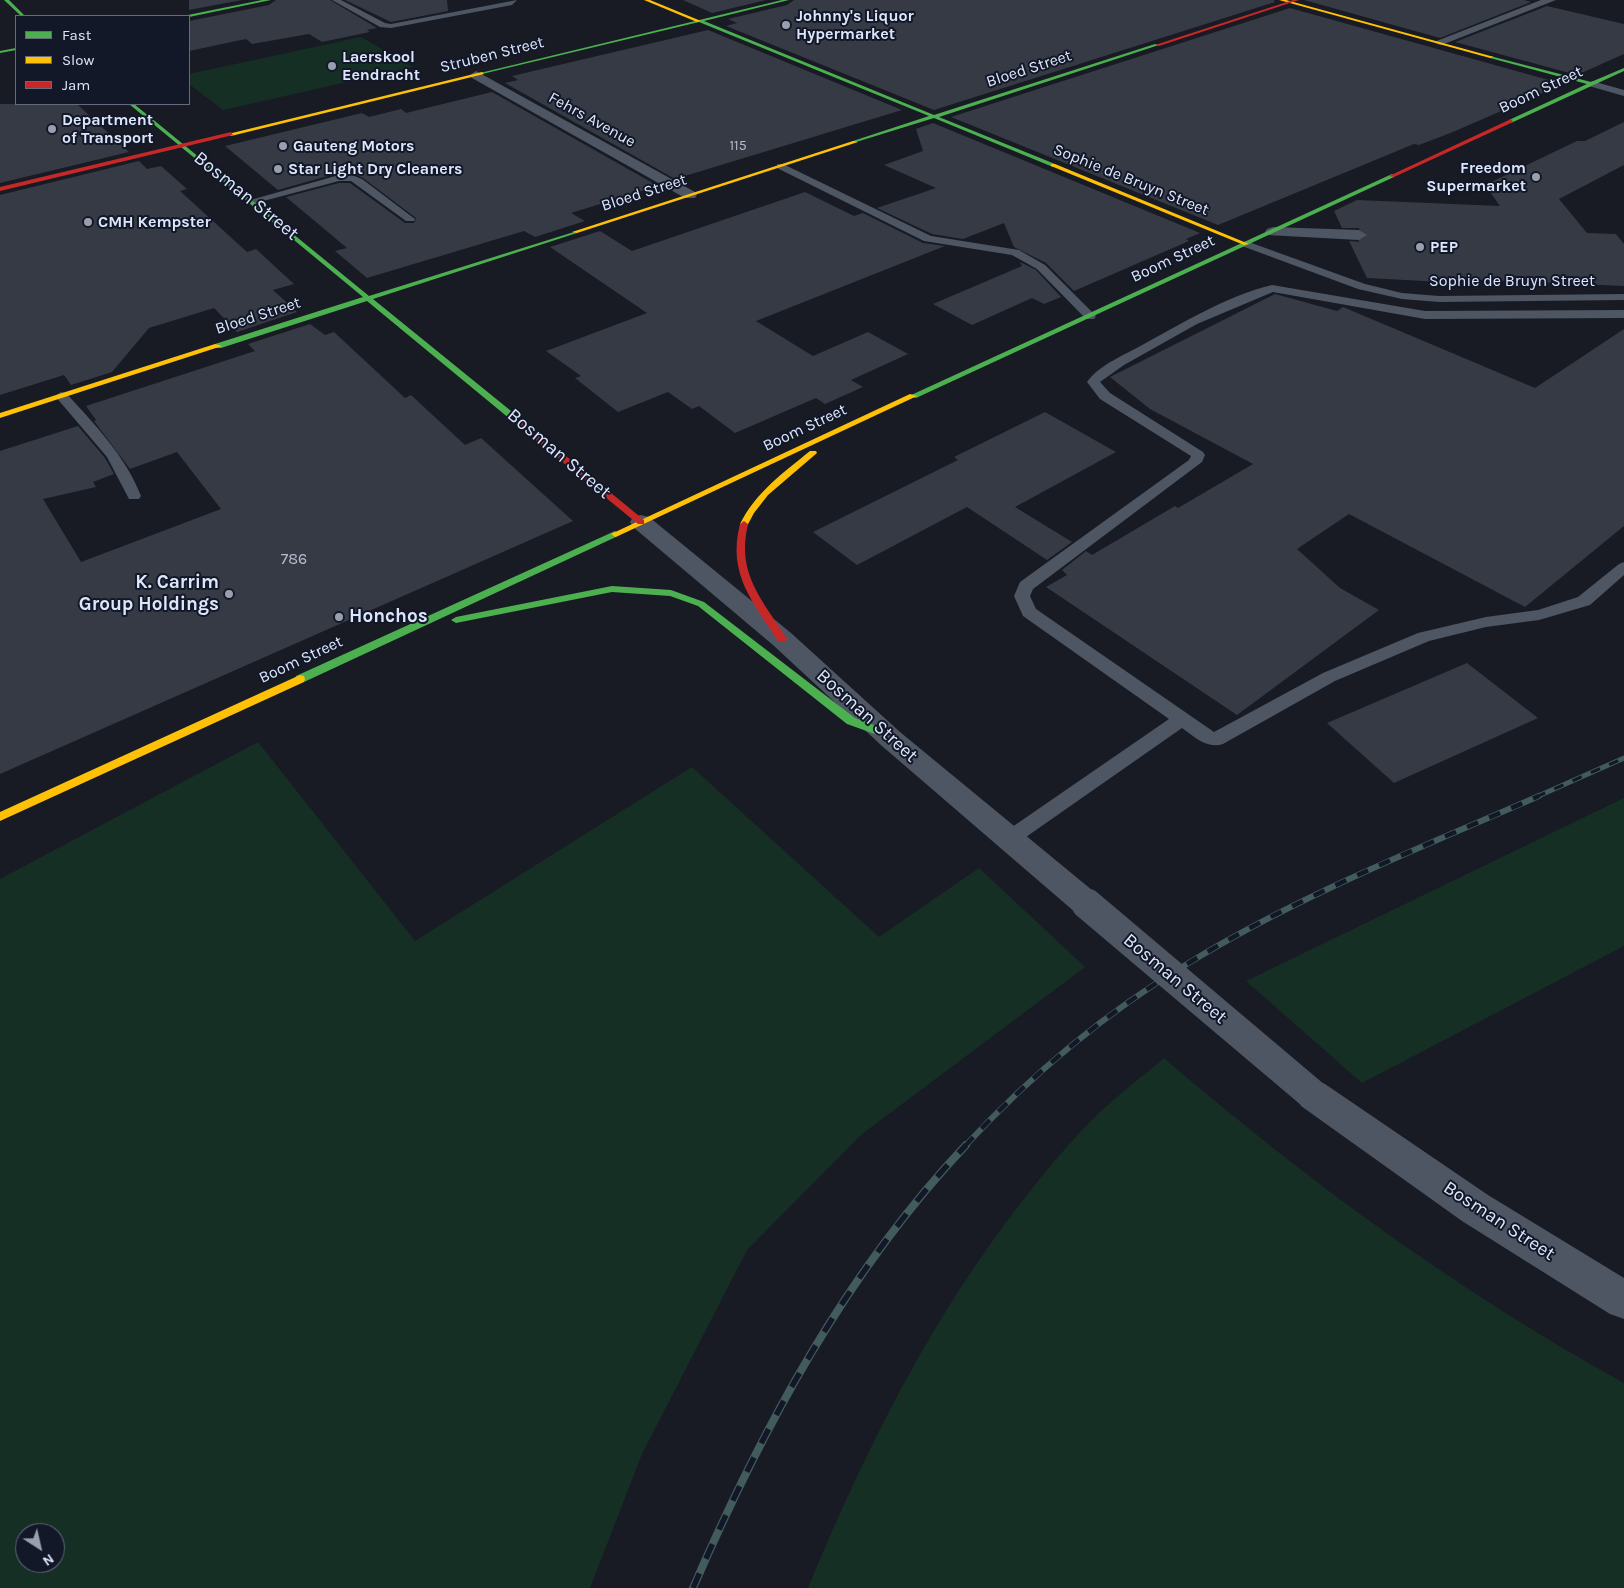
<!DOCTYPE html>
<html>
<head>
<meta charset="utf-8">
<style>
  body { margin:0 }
  #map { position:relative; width:1624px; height:1588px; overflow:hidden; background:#181b23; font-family:Karla,sans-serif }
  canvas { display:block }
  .legend { position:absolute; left:15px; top:15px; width:175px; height:90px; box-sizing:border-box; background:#131828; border:1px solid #646b7d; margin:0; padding:6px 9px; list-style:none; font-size:15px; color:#dde7fc }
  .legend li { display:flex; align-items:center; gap:10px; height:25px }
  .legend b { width:25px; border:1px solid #646b7d }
  .north { position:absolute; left:15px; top:1523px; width:50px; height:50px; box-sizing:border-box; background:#131828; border:1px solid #646b7d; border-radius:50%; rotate:145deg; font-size:14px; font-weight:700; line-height:20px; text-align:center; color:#dde7fc }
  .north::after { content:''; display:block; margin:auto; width:18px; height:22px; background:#98a0b0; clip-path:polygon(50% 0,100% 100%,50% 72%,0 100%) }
</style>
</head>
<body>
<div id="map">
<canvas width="1624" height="1588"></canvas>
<ul class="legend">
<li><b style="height:6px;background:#4caf50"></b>Fast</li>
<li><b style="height:6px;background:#ffc107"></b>Slow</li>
<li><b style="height:6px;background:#c62828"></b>Jam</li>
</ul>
<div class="north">N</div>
</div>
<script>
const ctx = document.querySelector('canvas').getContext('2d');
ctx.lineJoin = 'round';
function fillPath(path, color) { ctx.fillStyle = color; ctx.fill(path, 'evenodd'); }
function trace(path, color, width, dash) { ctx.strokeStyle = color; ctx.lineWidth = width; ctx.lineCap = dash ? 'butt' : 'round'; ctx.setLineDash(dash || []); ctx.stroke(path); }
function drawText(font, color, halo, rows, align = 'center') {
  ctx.font = font + ' Karla,sans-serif'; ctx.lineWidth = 4; ctx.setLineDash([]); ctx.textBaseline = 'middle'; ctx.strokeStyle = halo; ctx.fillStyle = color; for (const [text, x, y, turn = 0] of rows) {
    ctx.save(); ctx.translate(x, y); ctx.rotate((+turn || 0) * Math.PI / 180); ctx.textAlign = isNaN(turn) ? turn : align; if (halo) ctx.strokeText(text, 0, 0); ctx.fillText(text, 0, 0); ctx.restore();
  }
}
const green = new Path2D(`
  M361 37 413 67 223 110 189 84V74Z
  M258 742 415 941 692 767 879 937 979 868 1085 967 862 1134 747 1250 642 1454 590 1588H0V879ZM25 1533H55V1563H25Z
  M1624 798V946L1362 1083 1246 981Z
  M1164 1058C1307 1181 1459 1292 1624 1383V1588H808C865 1450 931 1318 1023 1200 1047 1170 1071 1140 1098 1114 1119 1094 1142 1077 1164 1058Z`);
const building = new Path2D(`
  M189 0H242L189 10Z
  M276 0H330L377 28 367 30 370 32 322 42 309 34 252 44 246 39 189 51V21L269 5Z
  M345 0H447L448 11 391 22Z
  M683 0H766L712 13Z
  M794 0H1274L1275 2 934 110 726 26 737 23 728 19 787 5Z
  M1304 0H1524L1531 2 1440 38Z
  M1547 6 1624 24V54L1577 75 1455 42Z
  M1290 8 1563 84 1453 132 1419 145 1414 144 1218 225 951 117Z
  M708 30 902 110 675 179 505 83 518 80 512 76Z
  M492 92 658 186 571 213 585 221 535 237 524 231 367 278 335 251 347 248 286 197 339 183H350L405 223H414L416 218 363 178 353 173H338L278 190 225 146 362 113 369 117 401 109 406 113Z
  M0 104H77L129 152 0 183Z
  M1624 122V165L1559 199 1587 233 1616 234 1624 244V286L1444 278 1443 282 1367 278 1349 241 1360 242 1369 234 1359 228H1342L1334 211 1357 200 1500 206 1485 185 1577 141H1585Z
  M933 123 1200 233 1186 239 1189 241 1074 291 1046 263 1014 247 1004 223 963 239 932 234 877 208 936 188 884 165 923 151 916 129Z
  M139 161 147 169 161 166 187 189 180 191 247 252 256 249 294 284 273 290 297 312 237 332 214 308 149 328 112 372 71 385 64 375 0 395V195Z
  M805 192 854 216 863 213 923 243 945 246 756 321 813 356 868 332 908 354 851 380 863 387 825 404 816 398 735 433 699 406 692 409 668 392 618 412 575 378 581 376 546 351 647 313 550 247 600 231 632 251Z
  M1020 262 1036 270 1061 297 1044 304 1032 298 972 325 933 304 1022 266Z
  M1275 294 1337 311 1343 307 1535 388 1624 329V526L1525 607 1349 514 1297 549 1340 588 1379 610 1237 715 1046 587 1067 575 1062 570 1086 551 1092 555 1175 506 1178 508 1253 464 1150 409 1110 377Z
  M310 324 325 335 334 332 405 398 411 395 465 445 481 438 573 521 0 774V451L78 426 105 458 114 474 93 482 96 487 43 499 81 562 221 509 177 452 130 469 94 421 96 420 86 406 255 351 248 344Z
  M1045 412 1116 452 1015 507 1072 542 1047 560 967 507 857 565 813 532 958 460 954 457Z
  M1467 663 1538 718 1394 783 1327 723Z`);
const streetTunnel = new Path2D(`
  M1359 235 1562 242`);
const lane = new Path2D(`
  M332 0H341L385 23 391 24 517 0 512 5 391 28 380 27Z
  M1592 81 1624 90V96L1589 86 1588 84Z
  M777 164H783L931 236 1019 250 1045 265 1096 316 1094 319H1086L1037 269 1012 255 924 241 777 168Z
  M339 175H352L362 179 415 219 414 221H406L351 181H339L252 204 247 201Z
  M1246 241 1365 284 1402 293 1439 296 1624 294V300L1439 302 1402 299 1358 289 1242 246 1241 244Z
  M1272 285 1425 311 1624 310V318L1425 319 1273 292 1197 324 1124 365 1100 382 1110 393 1203 452 1205 455 1202 462 1033 589 1030 596 1036 609 1214 732 1323 673 1418 633 1486 617 1538 610 1578 597 1619 564 1624 562V575L1590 605 1539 620 1486 627 1429 641 1335 681 1223 744C1206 749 1195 737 1182 728L1016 844 1009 847 1002 844 999 839 1002 834 1169 719 1023 616 1014 596 1020 582 1189 460 1191 456 1100 399 1087 382C1100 364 1125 355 1144 344 1185 322 1226 296 1272 285Z
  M61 392 66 393C95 425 125 455 141 496L139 499H129L107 457 55 396Z`);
const street = new Path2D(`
  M1541 0H1556L1444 44 1440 45 1434 42Z
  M476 71 695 192 697 195 695 198H685L472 78 470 75Z
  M1273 227 1359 230 1367 235 1359 240 1267 235 1265 232 1267 229Z
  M641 515 649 517 791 633 900 732 1098 895 1102 904 1098 913 1087 916 1076 913 882 746 773 645 633 527 630 522 633 517Z
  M1313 1079 1325 1084 1488 1195 1624 1278V1319L1610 1314 1462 1221 1301 1106 1296 1095 1301 1084Z`);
const fast = new Path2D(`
  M4 0H9L25 16H21Z
  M262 0H271L189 17 183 16Z
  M782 0H789L704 21 934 115 1155 44 1159 45 939 117 1055 164 1053 167 934 118 853 143V141L929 116 699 22 482 74 480 73Z
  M16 48V50L0 53V51Z
  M1490 56 1591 82 1624 68V71L1511 123 1509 120 1587 84 1490 58Z
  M129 104H134L369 296 577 231V233L373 299 516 415V419H510L367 301 221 348H215V344L363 297Z
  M1392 174 1395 176 1394 177 916 398 909 396Z
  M615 531 619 534 618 536 304 682H296L295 679 296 676Z
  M612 586 671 590 704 602 855 718 890 731 891 734 886 738 847 724 698 606 670 596 612 592 456 623 451 620 456 617Z`);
const slow = new Path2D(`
  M644 0H650L701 21 697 22Z
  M1279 0H1286L1494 57 1490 58Z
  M482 72 484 74 231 136 228 134Z
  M853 141 858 142 577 233 572 232Z
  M1051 164H1055L1249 244 1244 245 1051 166Z
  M215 344 222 346 0 418V413Z
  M910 394 917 396 618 536 615 537 611 534Z
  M810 451H816L817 453 768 495 754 513 747 526H741L740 524C756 492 783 473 810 451Z
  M300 675 304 676 305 679 304 682 0 821V812Z`);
const jam = new Path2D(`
  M1293 0H1299L1159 46 1155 45Z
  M1511 119 1513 122 1394 177 1389 176Z
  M231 132 233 135 0 191V187Z
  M510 415H516L644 520V524H638L510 419Z
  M744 521 748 524C736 574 762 599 787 639L786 641H778C753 602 727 574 740 524Z`);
const railFar2 = new Path2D(`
  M1536 797 1624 758`);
const railFar1 = new Path2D(`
  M965 1146C1030 1076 1105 1013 1187 964 1298 896 1420 848 1539 796`);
const rail = new Path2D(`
  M693 1588C762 1429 846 1272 966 1145`);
const streetBridge = new Path2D(`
  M1087 904 1313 1095`);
const markers = [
  [786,25,5,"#98a0b0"],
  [332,66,5,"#98a0b0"],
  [52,129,5,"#98a0b0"],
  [283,146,5,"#98a0b0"],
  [278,169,5,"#98a0b0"],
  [1536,177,5,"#98a0b0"],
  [88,222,5,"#98a0b0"],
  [1420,247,5,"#98a0b0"],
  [229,594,5,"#98a0b0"],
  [339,617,5,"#98a0b0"]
];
const farNumbernames = [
  ["115",738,146]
];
const farPoinames = [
  ["Johnny's Liquor",796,16],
  ["Hypermarket",796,34],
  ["Laerskool",342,57],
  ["Eendracht",342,75],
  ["Department",62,120],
  ["of Transport",62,138],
  ["Gauteng Motors",293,146],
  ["Freedom",1526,168,"right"],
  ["Supermarket",1526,186,"right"],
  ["Star Light Dry Cleaners",288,169],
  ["CMH Kempster",98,222],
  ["PEP",1430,247]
];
const farStreetnames = [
  ["Struben Street",492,55,-14],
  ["Bloed Street",1029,69,-18],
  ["Boom Street",1541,90,-25],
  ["Fehrs Avenue",592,120,29],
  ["Sophie de Bruyn Street",1131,180,22],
  ["Bloed Street",644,193,-18],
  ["Boom Street",1173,259,-25],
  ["Sophie de Bruyn Street",1512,281],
  ["Bloed Street",258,316,-18],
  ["Boom Street",805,428,-25],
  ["Boom Street",301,660,-25]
];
const numberNames = [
  ["786",294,559]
];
const streetNames = [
  ["Bosman Street",246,196,39],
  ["Bosman Street",559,454,40],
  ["Bosman Street",867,716,42],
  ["Bosman Street",1175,979,40],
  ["Bosman Street",1499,1221,33]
];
const poiNames = [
  ["K. Carrim",219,583],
  ["Group Holdings",219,605],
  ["Honchos",349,617,"left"]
];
fillPath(green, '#162f25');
fillPath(building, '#363a44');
trace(streetTunnel, '#363a44', 15, [15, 8]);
fillPath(lane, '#4e5663');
fillPath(street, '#4e5663');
fillPath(fast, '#4caf50');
fillPath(slow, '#ffc107');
fillPath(jam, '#c62828');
trace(railFar2, '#425c5d', 5);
trace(railFar1, '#425c5d', 6);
trace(rail, '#425c5d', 8);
trace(railFar2, '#131828', 3, [10]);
trace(railFar1, '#131828', 4.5, [12]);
trace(rail, '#131828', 5.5, [16]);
trace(streetBridge, '#4e5663', 31);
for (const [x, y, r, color] of markers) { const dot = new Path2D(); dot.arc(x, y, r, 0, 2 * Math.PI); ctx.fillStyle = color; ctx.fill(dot); trace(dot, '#131828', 2); }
drawText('14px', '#b3bcce', null, farNumbernames);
drawText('bold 16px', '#dde7fc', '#131828', farPoinames, 'left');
drawText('16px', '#dde7fc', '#131828', farStreetnames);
drawText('16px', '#b3bcce', null, numberNames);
drawText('19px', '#dde7fc', '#131828', streetNames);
drawText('bold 19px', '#dde7fc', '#131828', poiNames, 'right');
</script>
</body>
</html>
